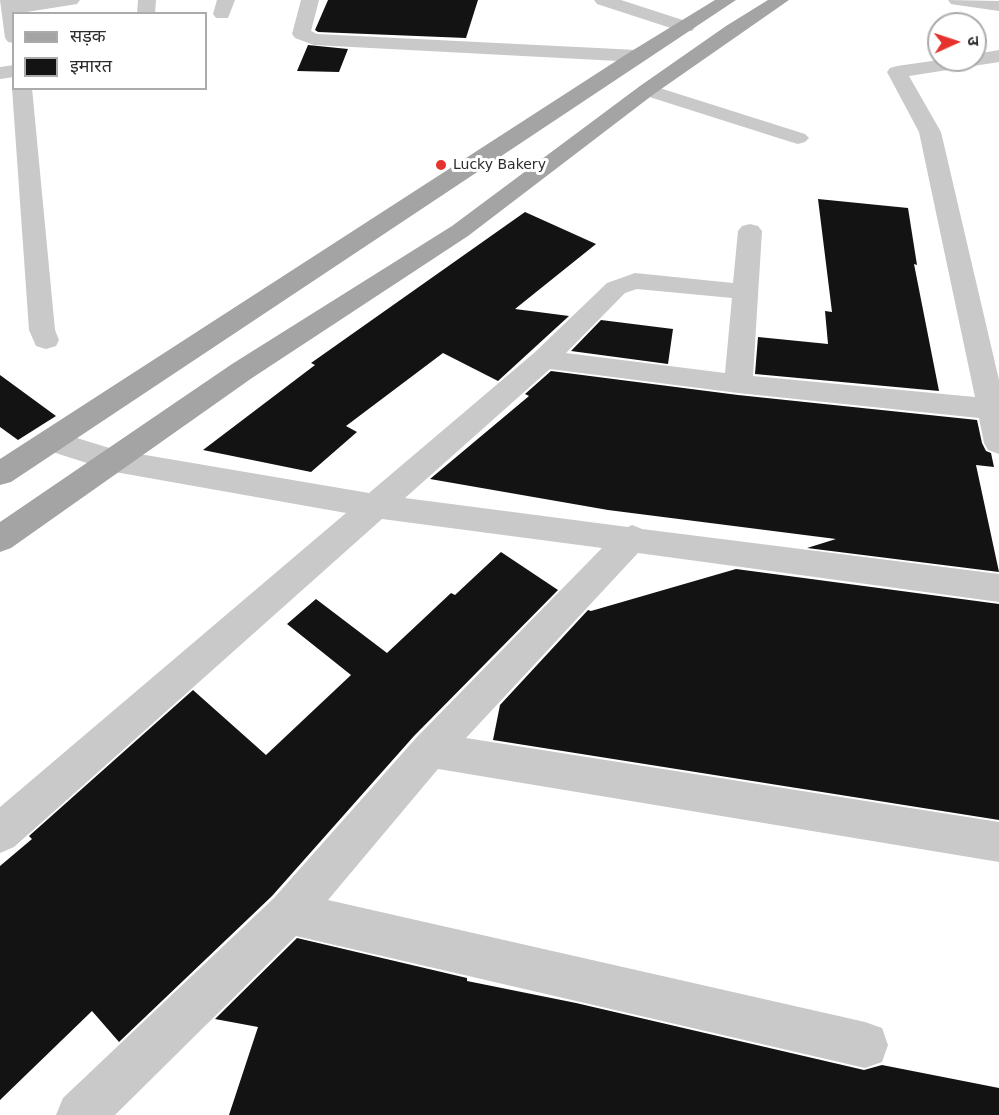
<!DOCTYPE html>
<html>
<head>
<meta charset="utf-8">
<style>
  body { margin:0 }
  #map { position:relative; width:999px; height:1115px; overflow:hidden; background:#fff; font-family:"DejaVu Sans","Noto Sans Devanagari",sans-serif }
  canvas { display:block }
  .legend { position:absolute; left:12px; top:12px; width:195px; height:78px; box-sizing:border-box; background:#fff; border:2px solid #ababab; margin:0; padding:8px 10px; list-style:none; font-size:18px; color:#2c2c2c }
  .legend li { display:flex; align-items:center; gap:12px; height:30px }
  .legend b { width:30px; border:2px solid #ababab }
  .north { position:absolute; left:927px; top:12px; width:60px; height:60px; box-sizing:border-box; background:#fff; border:2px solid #ababab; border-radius:50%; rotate:87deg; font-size:16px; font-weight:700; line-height:24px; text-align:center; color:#2c2c2c }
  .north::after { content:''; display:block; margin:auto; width:21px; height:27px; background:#e5322c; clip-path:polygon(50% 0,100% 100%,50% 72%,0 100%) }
</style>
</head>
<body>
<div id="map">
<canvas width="999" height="1115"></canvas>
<ul class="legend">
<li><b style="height:8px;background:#a4a4a4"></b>सड़क</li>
<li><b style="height:16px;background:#131313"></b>इमारत</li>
</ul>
<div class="north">उ</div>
</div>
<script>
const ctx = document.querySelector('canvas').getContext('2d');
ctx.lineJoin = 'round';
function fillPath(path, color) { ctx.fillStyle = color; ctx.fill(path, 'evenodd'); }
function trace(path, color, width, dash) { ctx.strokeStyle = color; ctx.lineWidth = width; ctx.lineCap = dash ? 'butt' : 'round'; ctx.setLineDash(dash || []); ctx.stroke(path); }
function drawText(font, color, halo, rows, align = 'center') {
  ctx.font = font + ' "DejaVu Sans",sans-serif'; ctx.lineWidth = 6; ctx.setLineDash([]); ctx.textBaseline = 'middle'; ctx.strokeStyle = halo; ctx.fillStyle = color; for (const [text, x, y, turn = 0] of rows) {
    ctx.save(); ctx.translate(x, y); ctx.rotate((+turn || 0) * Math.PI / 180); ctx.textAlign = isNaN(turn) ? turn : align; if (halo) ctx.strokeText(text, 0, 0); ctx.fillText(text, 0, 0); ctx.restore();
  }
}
const building = new Path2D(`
  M328 0H478L466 38 318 32 315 30Z
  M308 45 348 49 339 72 297 71Z
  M818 199 908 208 917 265 914 264 939 391 755 374 758 337 828 344 825 311 832 312Z
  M525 212 596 244 515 309 569 316 498 381 443 353 346 426 357 432 311 472 203 450 315 365 311 363Z
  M601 320 673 329 668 364 571 351Z
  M551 371 738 395 977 420 982 443 986 451 991 453 994 467 976 465 999 572 807 548 836 539 608 510 430 479 529 396 525 394Z
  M0 375 56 416 18 440 0 427Z
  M501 552 558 590 414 736 272 896 119 1042 92 1011 0 1100V866L32 839 29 836 193 690 266 755 351 675 287 624 316 599 387 653 451 593 455 595Z
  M736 569 999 604V820L493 740 500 705 588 610 591 611Z
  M297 938 467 978V981L576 1003 864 1070 882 1065 999 1088V1115H229L258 1027 215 1019Z`);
const minor = new Path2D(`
  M0 0H80L77 4 71 5 14 14V43L8 42 5 38Z
  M138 0H156L155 14H137Z
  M217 0H235L228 18H216L213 14Z
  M301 0H319L311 31 317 34 637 50 644 52 646 56 644 60 637 62 314 45 295 38 292 34Z
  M594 0H621L692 23 695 27 692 31H680L597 4Z
  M948 0 999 1V11L957 5 951 4Z
  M999 50V62L909 76 941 132 999 380V454L988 450 984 443 979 418 738 393 550 369 405 498 628 527 632 525 642 529 999 574V602L638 553 466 738 999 822V862L438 769 328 900 865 1022 882 1028 888 1045 882 1062 865 1068 296 936 115 1115H56L63 1098 274 898 416 738 602 548 382 519 14 847 0 853V807L346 513 115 472 40 448 36 441 40 434 51 430 116 450 369 493 534 353 607 283 635 273 733 283 738 231 742 226 750 224 758 226 762 231 753 376 975 397 919 132 887 72 890 68 897 66 939 60H975V54ZM637 289 732 298 725 373 566 353 625 293Z
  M14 65V77L0 79V67Z
  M647 84 805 134 809 138 805 142 798 144 791 142 640 94 637 90 640 86Z
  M14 86V88H32L55 330 59 340 56 346 46 349 36 346 29 330 12 88Z`);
const major = new Path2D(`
  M715 0H736L11 482 0 485V459L630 52Z
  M768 0H789L654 94 468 236 252 378 11 548 0 552V522L232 364 452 226 640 86 726 26Z`);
const markers = [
  [441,165,6,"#e5322c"]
];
const farPoinames = [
  ["Lucky Bakery",453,165]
];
fillPath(building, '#131313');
fillPath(minor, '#c9c9c9');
fillPath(major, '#a4a4a4');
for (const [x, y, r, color] of markers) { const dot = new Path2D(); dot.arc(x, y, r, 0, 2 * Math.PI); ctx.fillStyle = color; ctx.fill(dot); trace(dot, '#fff', 2); }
drawText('14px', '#2c2c2c', '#fff', farPoinames, 'left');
</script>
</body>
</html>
